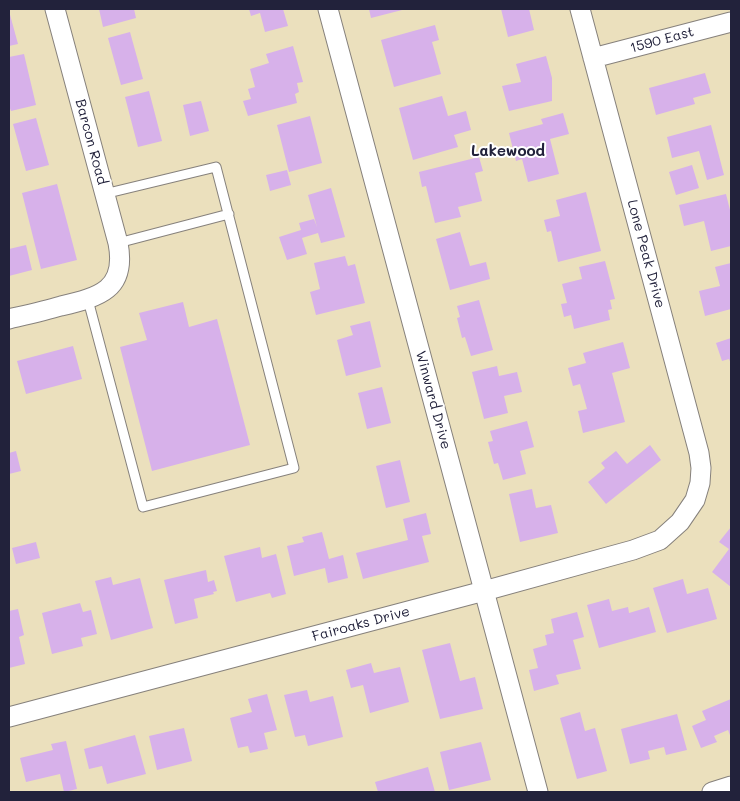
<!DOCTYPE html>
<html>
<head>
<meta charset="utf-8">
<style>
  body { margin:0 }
  #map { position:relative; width:740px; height:801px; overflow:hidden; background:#ebe0bd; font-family:Mali,sans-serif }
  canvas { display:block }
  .frame { position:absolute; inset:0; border:10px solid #22223b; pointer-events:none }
</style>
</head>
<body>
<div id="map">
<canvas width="740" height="801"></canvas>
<div class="frame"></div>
</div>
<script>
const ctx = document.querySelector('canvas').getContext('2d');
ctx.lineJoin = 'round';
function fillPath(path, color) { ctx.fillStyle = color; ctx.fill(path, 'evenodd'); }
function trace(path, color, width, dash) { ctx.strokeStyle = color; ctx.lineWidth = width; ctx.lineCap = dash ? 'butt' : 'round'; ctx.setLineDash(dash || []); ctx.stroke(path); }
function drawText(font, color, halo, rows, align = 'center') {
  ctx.font = font + ' Mali,sans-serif'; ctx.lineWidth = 4; ctx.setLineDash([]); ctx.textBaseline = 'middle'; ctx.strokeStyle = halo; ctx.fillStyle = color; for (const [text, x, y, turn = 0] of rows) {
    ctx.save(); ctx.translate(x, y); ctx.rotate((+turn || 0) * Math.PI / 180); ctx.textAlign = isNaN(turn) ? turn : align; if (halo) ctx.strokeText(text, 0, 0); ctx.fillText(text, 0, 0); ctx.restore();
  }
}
const building = new Path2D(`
  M99 9H134L136 18 103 27Z
  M249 9H283L288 26 265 32 260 13 251 16Z
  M369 9H406L371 18Z
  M501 9H529L534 30 508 37Z
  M9 11 18 44 9 46Z
  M435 25 439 40 432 42 441 74 394 87 381 40Z
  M130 32 143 79 121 85 108 38Z
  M293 46 303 82 297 83 299 92 295 94 297 103 248 116 243 101 251 99 248 89 255 87 250 69 269 63 266 54Z
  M24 54 36 105 11 111 9 106V57Z
  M546 56 552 78V101L509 111 502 86 521 82 516 64Z
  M705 73 711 93 693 98 695 104 656 115 649 88Z
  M149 91 162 141 138 147 125 97Z
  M442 96 448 116 466 111 471 130 454 135 458 147 413 160 399 108Z
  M201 101 209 131 190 136 183 105Z
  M563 113 569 134 550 139 559 174 528 182 522 159 516 161 509 133 543 124 541 119Z
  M310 116 322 163 289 172 277 125Z
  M36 118 49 165 26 171 13 124Z
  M711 125 724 175 707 180 699 151 672 158 667 137Z
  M479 157 483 171 475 173 482 201 458 207 461 217 435 223 426 186 422 187 419 172Z
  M692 165 699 188 676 195 669 172Z
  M287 170 291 185 270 191 266 175Z
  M57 184 77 260 41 269 22 193Z
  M331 188 345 237 321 243 318 233 302 238 307 254 287 260 279 237 301 230 299 223 314 219 317 227 308 195Z
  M586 192 601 251 558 262 551 231 547 232 544 220 560 216 556 200Z
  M726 194 731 214V246L711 251 704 221 684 226 679 205Z
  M460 232 470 266 486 262 490 279 450 290 436 239Z
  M26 245 32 270 9 276V249Z
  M345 256 348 266 355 264 365 303 316 315 310 292 320 289 314 263Z
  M605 261 615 299 610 300 612 309 608 310 610 320 574 329 571 315 564 317 561 304 567 303 562 284 582 279 579 267Z
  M731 263V309L705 316 699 291 720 286 715 267Z
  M479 300 493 350 471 356 465 337 462 338 457 318 460 317 457 306Z
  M183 302 189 327 217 319 250 445 152 471 120 347 147 340 139 313Z
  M370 321 381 367 346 376 337 340 353 335 350 326Z
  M731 338V364L729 359 722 361 716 343Z
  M623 342 630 368 612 373 625 422 583 433 578 411 587 409 580 384 573 386 568 368 586 363 583 353Z
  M73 346 82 379 26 394 17 361Z
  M497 366 499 376 517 372 522 392 504 396 508 413 484 419 472 372Z
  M382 387 391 423 367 429 358 393Z
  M527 421 534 447 520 451 526 474 503 480 498 463 494 464 488 442 493 441 490 431Z
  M650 445 661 460 606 504 588 482 605 468 601 463 616 451 627 464Z
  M16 451 21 471 9 474V453Z
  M400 460 410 502 386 508 376 466Z
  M532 489 536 508 551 505 558 533 520 542 509 494Z
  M426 513 431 534 422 536 429 562 363 579 356 553 408 540 403 519Z
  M731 527V587L712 572 729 549 719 542Z
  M322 532 329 559 343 555 348 578 328 583 325 568 294 576 287 546 304 542 302 537Z
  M36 542 40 558 16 564 12 548Z
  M260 547 262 558 276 554 286 594 272 598 270 593 236 602 224 556Z
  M206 570 208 582 214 580 217 591 213 592 214 594 194 599 198 618 175 624 164 580Z
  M111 577 113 585 140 578 153 628 111 640 95 581Z
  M683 579 687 594 708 588 717 619 667 633 653 588Z
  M609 599 612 611 628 607 629 613 649 607 656 632 599 648 587 605Z
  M80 603 83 612 91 610 97 634 81 638 83 646 52 654 42 613Z
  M18 609 24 635 19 637 25 664 9 668V611Z
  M577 612 584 637 573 640 581 669 556 675 559 684 534 691 529 670 538 668 533 649 547 645 545 635 554 633 551 619Z
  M450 643 460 681 475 677 483 709 440 719 422 650Z
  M371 663 374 673 400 667 409 702 370 713 363 685 351 688 346 670Z
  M307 690 310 702 333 696 343 737 308 746 305 735 295 737 284 695Z
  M267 694 277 730 264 733 268 749 250 753 248 746 238 748 230 718 252 712 248 699Z
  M731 699V738L728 730 714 736 717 742 701 748 692 726 706 720 702 711Z
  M580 712 585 731 595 728 607 771 577 779 560 718Z
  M677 714 687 750 666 755 664 747 648 751 650 759 630 764 621 729Z
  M184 728 192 761 157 770 149 736Z
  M135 735 146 774 107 784 102 766 89 769 84 749Z
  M66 741 77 789 64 792 60 774 26 782 20 758 53 750 51 744Z
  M481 742 491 780 449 790 440 752Z
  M428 767 435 792H378L375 782Z`);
const service = new Path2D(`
  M118 243 229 214
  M88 300 143 507 294 468 216 167 104 194`);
const minor = new Path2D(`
  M328 9 538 792
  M593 58 731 22
  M9 319C26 315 44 311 61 306 99 297 127 290 118 243L55 9
  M9 717 484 591 633 550 660 540 680 522 695 500 700 483 701 468 699 453 580 9
  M712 792 731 786`);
const streetNames = [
  ["1590 East",662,40,-15],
  ["Barcon Road",91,142,75],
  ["Lone Peak Drive",646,254,75],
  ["Winward Drive",433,400,75],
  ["Fairoaks Drive",361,624,-15]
];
const neighbourhoodNames = [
  ["Lakewood",508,151]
];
fillPath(building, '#d7b1ea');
trace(service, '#86817c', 11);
trace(minor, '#86817c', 21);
trace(service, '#fff', 9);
trace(minor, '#fff', 19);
drawText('14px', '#22223b', '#fff', streetNames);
drawText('bold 15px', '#22223b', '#fff', neighbourhoodNames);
</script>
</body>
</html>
